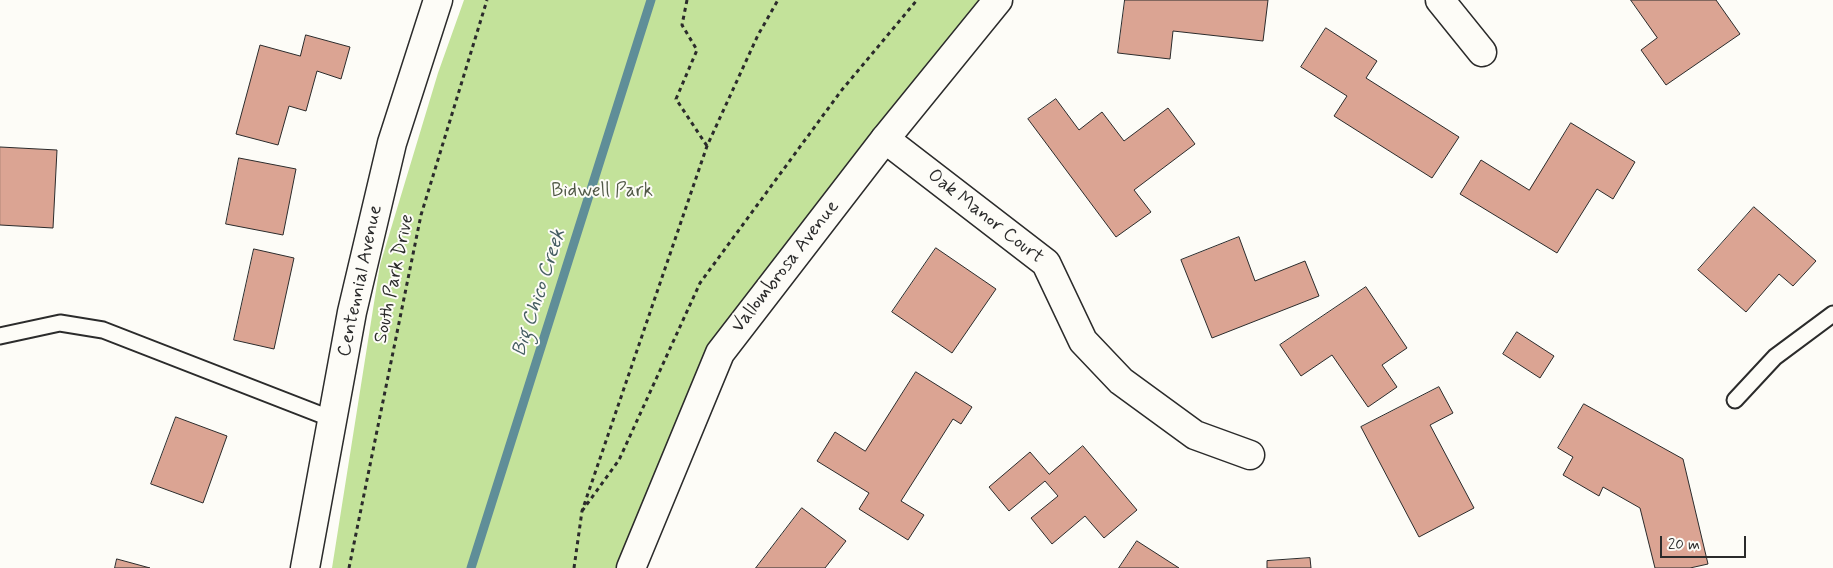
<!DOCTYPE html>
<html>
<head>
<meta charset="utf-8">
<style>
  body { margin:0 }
  #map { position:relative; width:1833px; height:568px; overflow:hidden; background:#fdfcf7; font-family:Mynerve,sans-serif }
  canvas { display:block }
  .scale { position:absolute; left:1660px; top:536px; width:86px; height:22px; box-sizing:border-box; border:2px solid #2b2b2b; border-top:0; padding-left:6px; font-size:15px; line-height:18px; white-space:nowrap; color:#2b2b2b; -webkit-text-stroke:4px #fdfcf7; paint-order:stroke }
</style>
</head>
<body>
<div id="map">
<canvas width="1833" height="568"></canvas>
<div class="scale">20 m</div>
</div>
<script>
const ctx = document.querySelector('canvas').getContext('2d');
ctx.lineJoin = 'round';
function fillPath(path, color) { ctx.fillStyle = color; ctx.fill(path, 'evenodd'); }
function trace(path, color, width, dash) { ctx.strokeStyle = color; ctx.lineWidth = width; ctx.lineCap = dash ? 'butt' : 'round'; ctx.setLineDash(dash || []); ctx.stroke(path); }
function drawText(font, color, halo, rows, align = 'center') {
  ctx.font = font + ' Mynerve,sans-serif'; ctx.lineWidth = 4; ctx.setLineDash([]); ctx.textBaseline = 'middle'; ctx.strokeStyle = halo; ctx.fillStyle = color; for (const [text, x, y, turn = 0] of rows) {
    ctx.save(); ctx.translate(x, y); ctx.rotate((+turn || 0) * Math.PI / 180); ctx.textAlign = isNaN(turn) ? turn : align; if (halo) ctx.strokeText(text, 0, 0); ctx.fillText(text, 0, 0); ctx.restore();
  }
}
const green = new Path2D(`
  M464 0H998L720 353 631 568H332L380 265 438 73Z`);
const stream = new Path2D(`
  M471 568 651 0`);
const building = new Path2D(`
  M1125 0H1268L1263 41 1173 31 1170 59 1118 53Z
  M1631 0H1716L1740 34 1666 85 1641 50 1657 38Z
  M1326 28 1377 61 1366 78 1459 137 1432 178 1334 116 1347 96 1301 67Z
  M306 35 350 47 341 79 317 71 306 111 289 106 278 145 236 134 260 45 300 56Z
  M1056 99 1079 130 1102 112 1124 141 1168 108 1195 144 1134 190 1151 212 1116 237 1028 119Z
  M1571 123 1635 162 1613 199 1597 189 1557 253 1460 194 1481 160 1529 190Z
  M0 147 57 150 53 228 0 225Z
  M239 158 296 169 283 235 226 224Z
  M1754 207 1816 261 1793 286 1779 274 1746 312 1698 270Z
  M1239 237 1255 281 1305 261 1319 296 1212 338 1181 260Z
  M936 248 996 289 952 353 892 312Z
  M254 249 294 258 274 349 234 340Z
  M1366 287 1407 348 1382 365 1397 387 1368 407 1332 355 1301 376 1280 345Z
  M1517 332 1554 356 1540 378 1503 354Z
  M916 372 972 407 961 424 953 419 901 501 924 515 908 540 859 509 869 493 817 461 835 432 865 451Z
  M1439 387 1453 413 1430 425 1474 508 1419 537 1361 427Z
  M1584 404 1683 459 1708 564 1690 568H1655L1640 508 1603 487 1599 496 1563 475 1573 457 1558 448Z
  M176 417 227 436 203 503 151 484Z
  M1083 446 1137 510 1104 538 1085 516 1052 544 1031 518 1058 496 1045 481 1009 511 989 487 1030 452 1049 474Z
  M802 508 846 541 825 568H756Z
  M1137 541 1179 568H1119Z
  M1310 558 1311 568H1267V561Z
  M117 559 150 568H115Z`);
const path = new Path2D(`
  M687 0 682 25 697 50 676 99 707 146
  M582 511 619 460 700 283 841 91 917 0
  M349 568 421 215 487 0
  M574 568 582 511 707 146 758 35 778 0`);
const lane = new Path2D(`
  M0 336 60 323 103 330 332 419
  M1735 400 1775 357 1833 314`);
const street = new Path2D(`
  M1440 0 1482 52
  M885 139 1046 263 1083 341 1121 381 1195 435 1250 455
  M305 568 352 312 392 143 438 0`);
const secondary = new Path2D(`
  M631 568 720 353 885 139 998 0`);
const parkNames = [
  ["Bidwell Park",602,192]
];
const streetNames = [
  ["Oak Manor Court",985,217,38],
  ["Vallombrosa Avenue",786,267,-52],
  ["South Park Drive",395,279,-78],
  ["Centennial Avenue",361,281,-78]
];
const waterNames = [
  ["Big Chico Creek",540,293,-72]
];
fillPath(green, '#c3e29a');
trace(stream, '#5f8e98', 9);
fillPath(building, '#dba493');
trace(building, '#2b2b2b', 1);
trace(lane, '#2b2b2b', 19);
trace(street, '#2b2b2b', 31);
trace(secondary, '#2b2b2b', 31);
trace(path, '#2b2b2b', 3, [4, 4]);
trace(lane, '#fdfcf7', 15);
trace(street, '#fdfcf7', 28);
trace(secondary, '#fdfcf7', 28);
drawText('19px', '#515947', '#fdfcf7', parkNames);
drawText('19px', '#2b2b2b', '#fdfcf7', streetNames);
drawText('italic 20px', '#455d62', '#fdfcf7', waterNames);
</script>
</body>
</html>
